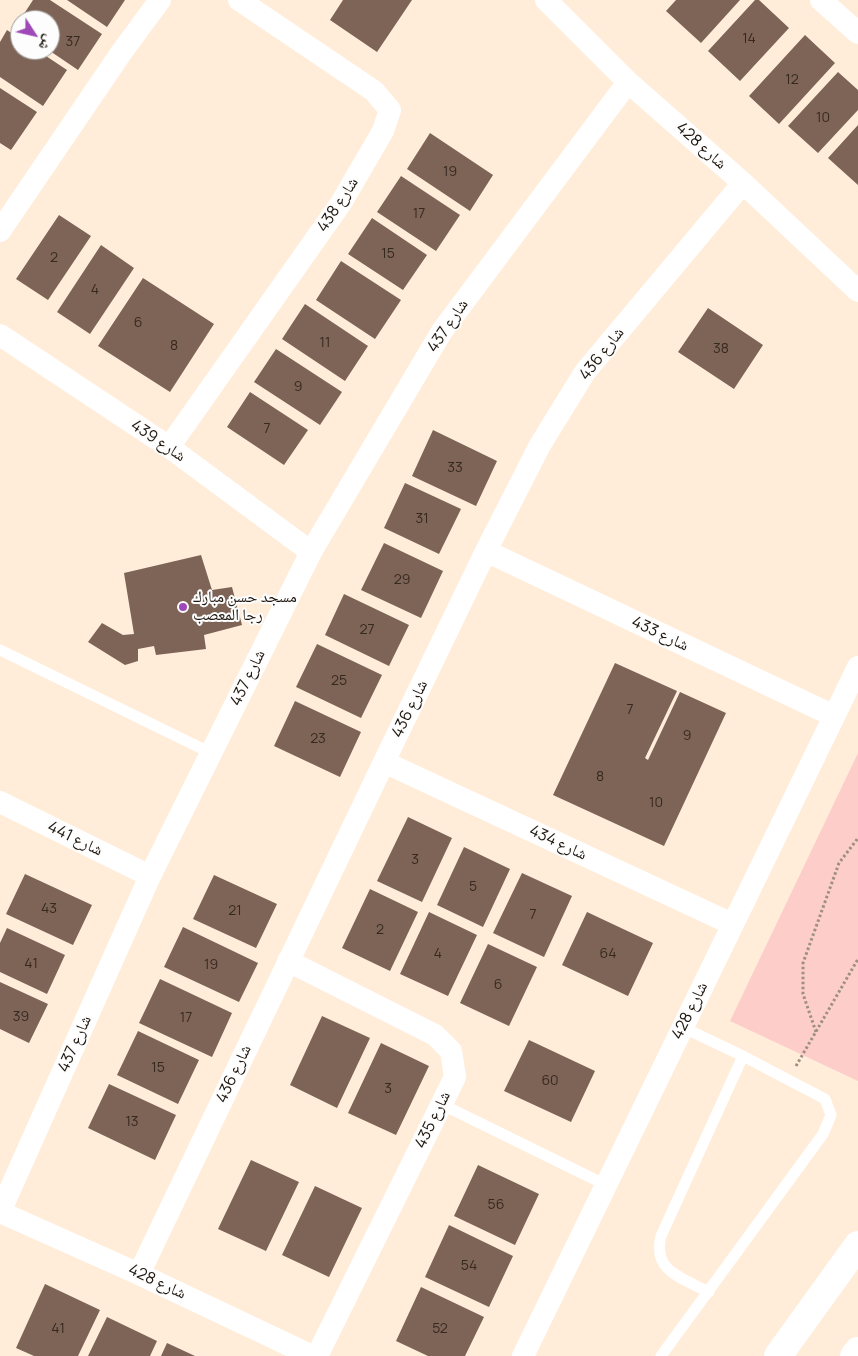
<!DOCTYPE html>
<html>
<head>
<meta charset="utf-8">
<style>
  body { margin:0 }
  #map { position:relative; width:858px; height:1356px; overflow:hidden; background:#ffedda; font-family:Manrope,"Noto Naskh Arabic",sans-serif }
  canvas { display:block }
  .north { position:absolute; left:10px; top:10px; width:50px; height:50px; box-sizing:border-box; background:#fdfdfd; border:1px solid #a4a19d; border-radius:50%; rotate:125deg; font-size:14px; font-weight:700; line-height:20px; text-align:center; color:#1e160e }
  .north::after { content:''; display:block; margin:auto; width:18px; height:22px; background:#9e49b7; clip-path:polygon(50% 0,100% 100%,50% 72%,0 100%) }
</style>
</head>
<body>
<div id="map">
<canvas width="858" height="1356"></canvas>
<div class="north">ش</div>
</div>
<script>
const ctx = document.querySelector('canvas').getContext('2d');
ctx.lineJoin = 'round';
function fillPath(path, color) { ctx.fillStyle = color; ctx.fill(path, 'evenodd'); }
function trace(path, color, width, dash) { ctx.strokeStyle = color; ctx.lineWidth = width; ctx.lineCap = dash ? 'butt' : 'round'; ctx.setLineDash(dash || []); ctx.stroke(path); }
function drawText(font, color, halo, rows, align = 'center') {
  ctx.font = font + ' Manrope,"Noto Naskh Arabic",sans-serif'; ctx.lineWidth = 4; ctx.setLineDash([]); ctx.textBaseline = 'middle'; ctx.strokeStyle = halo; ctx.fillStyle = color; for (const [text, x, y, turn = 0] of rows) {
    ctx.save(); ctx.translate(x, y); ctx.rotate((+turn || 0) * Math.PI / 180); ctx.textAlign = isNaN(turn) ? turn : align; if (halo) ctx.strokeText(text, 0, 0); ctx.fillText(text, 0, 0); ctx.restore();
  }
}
const green = new Path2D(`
  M858 753V1081L730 1021Z`);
const building = new Path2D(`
  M33 0H50L102 34 78 70 50 51V20H20Z
  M67 0H125L107 27Z
  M343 0H412L377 52 330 20Z
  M676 0H740L701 43 666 11Z
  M755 0H759L789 28 740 81 708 51Z
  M20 20V31L15 28Z
  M7 30 20 39V50H37L67 70 43 106 0 77V42Z
  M805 35 835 63 779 124 749 96Z
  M838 72 858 90V110L818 153 788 126Z
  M0 88 37 112 11 150 0 143Z
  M858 125V185L828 158Z
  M430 133 493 175 470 211 407 169Z
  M401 176 460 215 436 251 377 212Z
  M59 215 91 236 48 300 16 279Z
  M372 218 427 255 403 290 348 254Z
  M101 245 134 268 90 334 57 312Z
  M341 261 401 300 375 339 316 300Z
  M143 278 214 324 170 392 98 346Z
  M305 304 368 346 345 381 282 339Z
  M708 308 763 345 734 389 678 352Z
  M276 349 342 392 320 425 254 382Z
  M250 392 308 430 284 465 227 427Z
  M433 430 497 461 476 506 412 476Z
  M405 483 461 509 439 554 384 528Z
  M384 543 443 571 421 618 361 590Z
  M201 555 212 590 232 587 242 625 204 635 206 649 156 655 154 646 138 649V661L125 665 88 642 102 623 123 635 134 634 124 573Z
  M344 594 409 625 389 666 325 635Z
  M317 644 382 675 361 718 296 687Z
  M615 663 677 691 645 758 648 760 680 692 726 713 664 846 553 795Z
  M295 701 361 732 340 777 274 746Z
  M408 817 452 838 422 902 377 881Z
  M464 847 510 869 483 927 437 905Z
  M522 873 572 896 544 957 493 933Z
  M25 874 92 905 73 945 6 914Z
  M214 875 277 904 256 948 193 919Z
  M370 889 418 912 390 971 342 948Z
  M429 912 477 935 448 996 400 974Z
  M587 912 653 943 628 996 562 965Z
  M183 927 258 963 239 1002 164 967Z
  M7 928 65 955 47 994 0 972V943Z
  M488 944 537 967 509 1026 460 1003Z
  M160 979 232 1013 212 1057 139 1023Z
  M0 982 48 1004 29 1043 0 1029Z
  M322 1016 370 1038 337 1108 290 1085Z
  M138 1031 199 1060 178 1104 117 1075Z
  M529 1040 595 1071 571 1122 504 1091Z
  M381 1043 429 1066 396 1135 348 1113Z
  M109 1084 176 1115 155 1160 88 1128Z
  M251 1160 299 1182 266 1251 218 1229Z
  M478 1165 539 1194 515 1245 454 1216Z
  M315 1186 362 1208 329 1277 282 1255Z
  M449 1225 513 1256 489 1307 425 1277Z
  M45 1284 100 1310 78 1356H34L16 1348Z
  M421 1287 484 1317 465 1356H428L396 1341Z
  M107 1317 157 1341 150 1356H88Z
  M167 1343 195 1356H161Z`);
const path = new Path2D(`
  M816 1032 803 994V963L839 863 858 838
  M796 1066 858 959`);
const lane = new Path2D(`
  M0 650 211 753
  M441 1104 606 1185
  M709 1292C682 1278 652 1271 661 1236L743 1056
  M661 1356 823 1134 831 1115 825 1099 743 1056 682 1027`);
const street = new Path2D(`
  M546 0 628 82 743 183 858 291
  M821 0 858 33
  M0 231 121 53 160 0
  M0 335 169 447 311 552
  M169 447 341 203 383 131 390 110 374 91 239 0
  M486 551 834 716
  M384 762 732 924
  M0 802 150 876
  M288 961 435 1035 451 1051 455 1077 317 1356
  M0 1212 150 876 311 552 442 331 628 82
  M0 1212 139 1274 312 1356
  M139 1274 384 762 486 551 540 445 585 372 743 183
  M523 1356 858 667`);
const primary = new Path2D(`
  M778 1356 858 1245
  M854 1356 858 1351`);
const markers = [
  [183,607,5,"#9e49b7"]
];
const numberNames = [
  ["14",749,39],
  ["37",73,42],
  ["12",792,80],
  ["10",823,118],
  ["19",450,172],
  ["17",419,214],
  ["15",388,254],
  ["2",54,258],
  ["4",95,290],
  ["6",138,323],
  ["11",325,343],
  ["8",174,346],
  ["38",721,349],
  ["9",298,387],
  ["7",267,429],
  ["33",455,468],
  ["31",422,519],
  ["29",402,580],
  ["27",367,630],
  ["25",339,681],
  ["7",630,710],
  ["9",687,736],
  ["23",318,739],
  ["8",600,777],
  ["10",656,803],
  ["3",415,860],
  ["5",473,887],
  ["43",49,909],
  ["21",235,911],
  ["7",533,915],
  ["2",380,930],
  ["4",438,954],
  ["64",608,954],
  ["41",31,964],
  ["19",211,965],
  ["6",498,985],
  ["39",21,1017],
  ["17",186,1018],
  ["15",158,1068],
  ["60",550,1081],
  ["3",388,1089],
  ["13",132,1122],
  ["56",496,1205],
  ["54",469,1266],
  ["41",58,1329],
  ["52",440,1329]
];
const streetNames = [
  ["شارع 428",701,146,42],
  ["شارع 438",338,205,-57],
  ["شارع 437",448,326,-56],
  ["شارع 436",602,354,-52],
  ["شارع 439",158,441,34],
  ["شارع 433",660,634,25],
  ["شارع 437",248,678,-64],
  ["شارع 436",410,709,-64],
  ["شارع 441",75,839,26],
  ["شارع 434",558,843,25],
  ["شارع 428",690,1011,-64],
  ["شارع 437",75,1044,-66],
  ["شارع 436",234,1074,-65],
  ["شارع 435",433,1120,-64],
  ["شارع 428",157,1282,25]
];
const poiNames = [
  ["مسجد حسن مبارك",193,598],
  ["رجا المعصب",193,616]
];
fillPath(green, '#fdcdc9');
fillPath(building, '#7e6357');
trace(path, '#9d8f81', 3, [2.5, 2.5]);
trace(lane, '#fff', 11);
trace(street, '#fff', 22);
trace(primary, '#fff', 28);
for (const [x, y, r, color] of markers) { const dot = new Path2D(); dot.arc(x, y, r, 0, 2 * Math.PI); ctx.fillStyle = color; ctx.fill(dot); trace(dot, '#fdfdfd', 2); }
drawText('14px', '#362920', null, numberNames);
drawText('16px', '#1e160e', '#fdfdfd', streetNames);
drawText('16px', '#1e160e', '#fdfdfd', poiNames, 'left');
</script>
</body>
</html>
